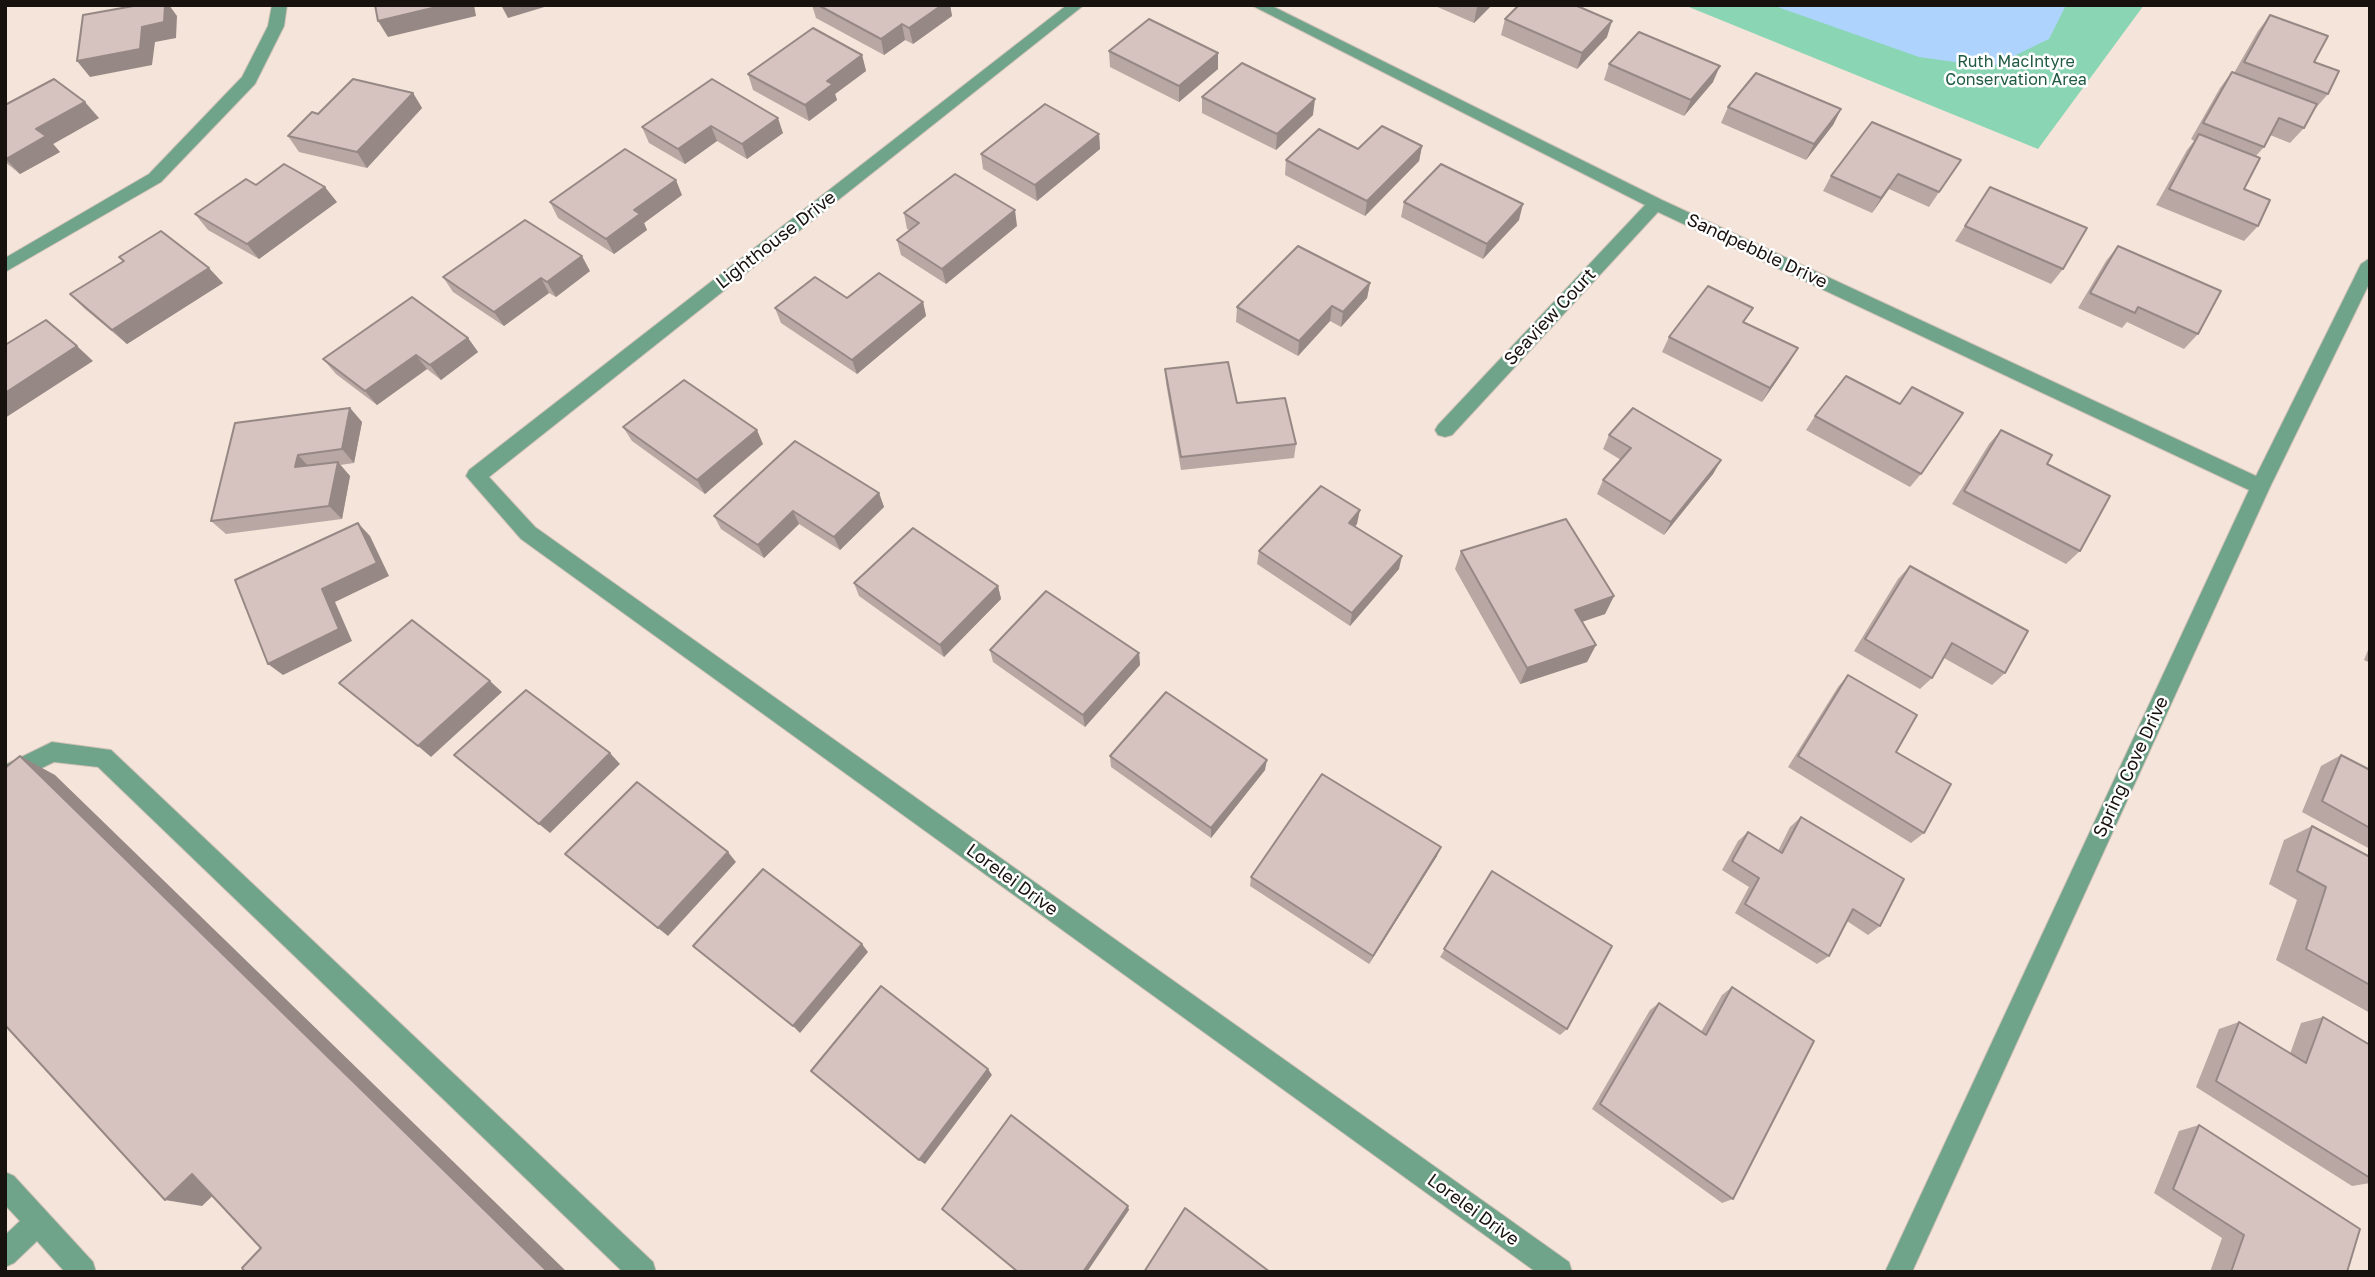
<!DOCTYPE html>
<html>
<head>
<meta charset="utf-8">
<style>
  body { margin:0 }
  #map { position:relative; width:2375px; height:1277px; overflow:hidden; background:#f5e4d9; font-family:"Golos Text",sans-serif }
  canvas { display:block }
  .frame { position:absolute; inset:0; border:7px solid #18120e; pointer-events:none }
</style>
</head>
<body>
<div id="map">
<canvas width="2375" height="1277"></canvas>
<div class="frame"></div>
</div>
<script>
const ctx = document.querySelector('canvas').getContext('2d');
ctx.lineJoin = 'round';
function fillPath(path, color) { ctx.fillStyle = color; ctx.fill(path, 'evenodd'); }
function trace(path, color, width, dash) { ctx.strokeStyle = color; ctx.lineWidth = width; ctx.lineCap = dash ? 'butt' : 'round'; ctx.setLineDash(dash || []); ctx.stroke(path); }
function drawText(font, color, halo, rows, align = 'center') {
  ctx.font = font + ' "Golos Text",sans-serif'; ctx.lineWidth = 5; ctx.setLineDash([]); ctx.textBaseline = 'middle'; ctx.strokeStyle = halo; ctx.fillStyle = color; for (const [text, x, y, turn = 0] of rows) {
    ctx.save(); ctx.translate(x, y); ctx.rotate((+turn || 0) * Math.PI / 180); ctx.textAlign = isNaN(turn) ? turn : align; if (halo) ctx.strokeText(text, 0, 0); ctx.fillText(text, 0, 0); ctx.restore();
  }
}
const green = new Path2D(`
  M1684 5H2144L2038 149Z`);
const water = new Path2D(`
  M1772 5H2066L2049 39 1991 67 1919 57Z`);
const minor = new Path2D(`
  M272 5H287L284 26 255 84 161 182 5 272V258L149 174 242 77 268 26Z
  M1067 5H1084L489 477 535 527 1569 1262 1572 1272H1536L521 539 466 476 469 470Z
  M1251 5H1270L1662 200 2256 476 2361 264 2370 258V282L2270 487 1912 1272H1885L2249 490 1658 212 1452 435 1445 437 1438 435 1435 430 1438 425 1645 205Z
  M52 742 111 750 653 1262 656 1272H623L98 767 54 762 5 786V765Z
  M5 1172 14 1176 93 1262 96 1272H65L37 1241 14 1263 5 1267V1235L20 1221 5 1205Z`);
const wall = new Path2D(`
  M812 5H950L952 16 913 44 905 40 884 55 816 18Z
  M1433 5H1492L1474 23Z
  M2270 15 2314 62 2328 94 2314 110 2304 128 2290 143 2270 135 2264 147 2255 157 2244 189 2258 226 2244 241 2156 205 2187 150 2194 141 2191 139 2220 88 2232 72 2234 73 2258 31Z
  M1505 19 1607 37 1577 69 1501 35Z
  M1109 51 1218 53V69L1179 102 1110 67Z
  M862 55 866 71 835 94 837 100 809 121 753 90 748 74Z
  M1609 64 1713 82 1684 116 1604 80Z
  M712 79 783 133 747 159 717 141 685 164 649 143 642 127Z
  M413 93 422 108 367 168 299 152 288 136 318 114Z
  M1202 97 1313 115 1276 150 1202 113Z
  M5 105 99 118 53 144 60 152 20 174 5 162Z
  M1728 107 1841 109 1833 125 1806 160 1721 123Z
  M1099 134 1100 149 1037 201 983 169 981 154Z
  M1422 146 1419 161 1365 216 1285 175 1286 160 1358 149Z
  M1961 160 1929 207 1889 189 1872 213 1823 191 1831 176Z
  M256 185 337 202 259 259 208 230 195 214Z
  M1990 187 2063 269 2051 284 1955 241Z
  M682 195 644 223 647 230 614 254 558 218 550 202Z
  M1404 202 1519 220 1483 259 1401 217Z
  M904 213 1017 226 946 284 901 255 897 240 910 230 907 229Z
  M2118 246 2198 334 2184 349 2127 322 2122 328 2078 308 2106 261Z
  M119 257 223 283 127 344 85 309 70 294 123 262Z
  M590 271 556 297 549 293 504 326 453 292 443 277Z
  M1370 283 1367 298 1341 327 1330 321 1298 356 1236 322 1237 307Z
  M847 298 923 302 926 316 857 374 781 323 775 308Z
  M1669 337 1789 363 1762 402 1662 352Z
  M468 338 478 352 441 380 427 369 377 405 336 374 323 359Z
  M1165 369 1237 403 1296 444 1294 458 1181 470 1166 383Z
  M1900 404 1921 474 1910 487 1806 430 1815 416Z
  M350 408 362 422 354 463 340 465 350 476 342 519 226 534 211 521Z
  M623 427 763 444 705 494 632 441Z
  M2001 430 2047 464 2080 551 2066 564 1952 504 1989 444Z
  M1609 435 1721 460 1713 474 1664 535 1597 494 1603 480 1621 460 1603 449Z
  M879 493 884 507 840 550 799 524 764 558 721 529 714 516Z
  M1357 524 1355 526 1399 569 1350 626 1257 564 1259 551Z
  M1461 551 1614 596 1605 614 1582 622 1596 645 1587 662 1520 684 1455 569Z
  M1910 566 2005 673 1992 685 1944 658 1932 678 1920 689 1854 651 1898 579Z
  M854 583 998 586 1001 599 944 657 859 596Z
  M2370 645V663L2364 660Z
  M990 650 1139 653 1140 665 1085 727 993 662Z
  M1848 675 1896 752 1924 833 1911 843 1788 767 1838 687Z
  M2341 755 2370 770V849L2302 812 2321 766Z
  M1110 756 1265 770 1211 838 1111 767Z
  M1801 817 1880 926 1868 935 1847 921 1829 956 1817 964 1735 913 1749 887 1722 870 1738 841 1748 832 1778 851 1790 827Z
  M2312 826 2370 857V1013L2276 960 2297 900 2269 884 2284 840Z
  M1437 856 1369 964 1250 886 1251 877Z
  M1492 871 1567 1029 1560 1035 1440 957Z
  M1732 987 1733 1199 1722 1203 1592 1109 1650 1010 1659 1003 1701 1032 1722 995Z
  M2323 1017 2370 1045V1183L2352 1186 2196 1087 2219 1029 2239 1022 2290 1054 2301 1023Z
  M2199 1125 2347 1272H2210L2222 1238 2154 1193 2179 1131Z`);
const shadedWall = new Path2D(`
  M165 5H169L177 16 176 38 155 42 152 65 90 77 77 61 142 27Z
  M445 5H474L476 16 388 37 378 21Z
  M501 5H551L508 18Z
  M942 5H950L952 16 913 44 909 28Z
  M1479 5H1492L1474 23 1477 7Z
  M1612 21 1607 37 1577 69 1582 53Z
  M902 24 905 40 884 55 881 39Z
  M1218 53V69L1179 102V86Z
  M862 55 866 71 835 94 837 100 809 121 805 105 827 81Z
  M1720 66 1713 82 1684 116 1691 100Z
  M413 93 422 108 367 168 357 152Z
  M1315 99 1313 115 1276 150 1277 134Z
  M85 102 99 118 53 144 60 152 20 174 6 159 36 129Z
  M1841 109 1833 125 1806 160 1814 144Z
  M778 118 783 133 747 159 742 144Z
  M711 126 717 141 685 164 678 149Z
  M1099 134 1100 149 1037 201 1035 185Z
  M1422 146 1419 161 1365 216 1367 201Z
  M1898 174 1889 189 1872 213 1881 198Z
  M676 180 682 195 644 223 647 230 614 254 606 239 634 210Z
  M325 187 337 202 259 259 247 244Z
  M1523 204 1519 220 1483 259 1487 244Z
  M1015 210 1017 226 946 284 942 269Z
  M582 256 590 271 556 297 547 282Z
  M209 268 223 283 127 344 112 330Z
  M541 278 549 293 504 326 494 312Z
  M1370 283 1367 298 1341 327 1343 312Z
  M923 302 926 316 857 374 852 360Z
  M1332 306 1330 321 1298 356 1299 341Z
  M468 338 478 352 441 380 430 365Z
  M77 346 93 361 5 418V393Z
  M1798 348 1789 363 1762 402 1770 388Z
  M416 355 427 369 377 405 365 391Z
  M350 408 362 422 354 463 342 449Z
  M757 430 763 444 705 494 697 480Z
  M298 455 311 469 295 467Z
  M1721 460 1713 474 1664 535 1671 522Z
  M338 462 350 476 342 519 329 506Z
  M879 493 884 507 840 550 834 537Z
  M1360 510 1357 524 1347 536 1349 523Z
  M793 511 799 524 764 558 758 545Z
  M358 523 370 536 389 576 335 602 352 641 283 675 268 664 322 589Z
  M1402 556 1399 569 1350 626 1352 613Z
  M998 586 1001 599 944 657 940 645Z
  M1614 596 1605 614 1566 627 1575 610Z
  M1596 645 1587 662 1520 684 1527 668Z
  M1139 653 1140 665 1085 727 1083 715Z
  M490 681 502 692 431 757 418 746Z
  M610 753 620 764 550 833 539 824Z
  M20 756 55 775 567 1272H548Z
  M1267 760 1265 770 1211 838V828Z
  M1441 847 1437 856 1369 964 1373 956Z
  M728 852 736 862 668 936 658 928Z
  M862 944 868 952 800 1033 793 1026Z
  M988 1069 992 1075 925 1164 919 1160Z
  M192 1174 227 1182 202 1206 165 1200Z
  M1128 1206 1129 1210 1087 1272H1083Z`);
const building = new Path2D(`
  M139 5H165L164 22 142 27 140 49 77 61 83 15Z
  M375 5H445L378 21Z
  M818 5H942L909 28 902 24 881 39Z
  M1519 5H1575L1612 21 1582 53 1505 19Z
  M2270 15 2328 36 2314 62 2339 71 2328 94 2244 62Z
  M1149 19 1218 53 1179 86 1109 51Z
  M813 28 862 55 827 81 833 84 805 105 748 74Z
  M1639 32 1720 66 1691 100 1609 64Z
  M1242 63 1315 99 1277 134 1202 97Z
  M2232 72 2317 104 2304 128 2279 118 2264 147 2203 123Z
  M1756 73 1841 109 1814 144 1728 107Z
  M54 79 85 102 36 129 46 136 6 159 5 105Z
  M353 79 413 93 357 152 288 136 312 112 318 114Z
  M712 79 778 118 742 144 711 126 678 149 642 127Z
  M1045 104 1099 134 1035 185 981 154Z
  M1872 122 1961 160 1939 192 1898 174 1881 198 1831 176Z
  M1382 126 1422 146 1367 201 1286 160 1319 129 1358 149Z
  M2199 134 2260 158 2244 189 2270 200 2258 226 2169 189Z
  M625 149 676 180 634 210 640 214 606 239 550 202Z
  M284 164 325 187 247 244 195 214 246 179 256 185Z
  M1441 164 1523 204 1487 244 1404 202Z
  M955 174 1015 210 942 269 897 240 919 223 904 213Z
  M1990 187 2087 228 2063 269 1965 226Z
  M525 220 582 256 547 282 541 278 494 312 443 277Z
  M161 231 209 268 112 330 70 294 124 261 119 257Z
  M1298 246 1370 283 1343 312 1332 306 1299 341 1237 307Z
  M2118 246 2221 291 2198 334 2138 307 2135 313 2090 293Z
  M879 273 923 302 852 360 775 308 815 277 847 298Z
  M1708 286 1753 308 1743 322 1798 348 1770 388 1669 337Z
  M412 297 468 338 430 365 416 355 365 391 323 359Z
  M46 320 77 346 5 393V345Z
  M1228 362 1237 403 1285 398 1296 444 1181 457 1165 369Z
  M1846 376 1900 404 1912 387 1963 413 1921 474 1815 416Z
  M684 380 757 430 697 480 623 427Z
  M350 408 342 449 298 455 295 467 338 462 329 506 211 521 235 423Z
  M1633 408 1721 460 1671 522 1603 480 1631 448 1609 435Z
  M2001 430 2052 455 2047 464 2110 496 2080 551 1964 491Z
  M795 441 879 493 834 537 793 511 758 545 714 516Z
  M1321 486 1360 510 1349 523 1402 556 1352 613 1259 551Z
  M1566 519 1614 596 1575 610 1596 645 1527 668 1461 551Z
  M358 523 377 563 322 589 339 629 268 664 235 580Z
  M913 528 998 586 940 645 854 583Z
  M1910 566 2028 631 2005 673 1952 643 1932 678 1865 639Z
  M1046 591 1139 653 1083 715 990 650Z
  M412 620 490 681 418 746 339 683Z
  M1848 675 1917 715 1896 752 1951 784 1924 833 1798 756Z
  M526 690 610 753 539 824 454 755Z
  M1166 692 1267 760 1211 828 1110 756Z
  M2341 755 2370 770V828L2322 801Z
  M20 756 548 1272H245L242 1268 261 1248 192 1174 165 1200 5 1025V768Z
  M1322 774 1441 847 1373 956 1251 877Z
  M637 782 728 852 658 928 565 854Z
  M1801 817 1904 879 1880 926 1853 909 1829 956 1745 904 1759 878 1732 861 1748 832 1782 853Z
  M2312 826 2370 857V985L2306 949 2326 887 2297 871Z
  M763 869 862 944 793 1026 693 946Z
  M1492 871 1612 946 1567 1029 1444 949Z
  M881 986 988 1069 919 1160 811 1071Z
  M1732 987 1814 1041 1733 1199 1600 1104 1659 1003 1706 1035Z
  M2323 1017 2370 1045V1178L2216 1081 2239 1022 2306 1063Z
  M1011 1115 1128 1206 1083 1272H1018L942 1209Z
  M2199 1125 2360 1229 2347 1272H2231L2244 1235 2173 1189Z
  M1185 1208 1270 1272H1144Z`);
const farParknames = [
  ["Ruth MacIntyre",2016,62],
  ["Conservation Area",2016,80]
];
const streetNames = [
  ["Lighthouse Drive",776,240,-38],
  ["Sandpebble Drive",1757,251,25],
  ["Seaview Court",1550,317,-47],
  ["Spring Cove Drive",2131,767,-65],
  ["Lorelei Drive",1012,880,36],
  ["Lorelei Drive",1473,1210,36]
];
fillPath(green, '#8ad5b3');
fillPath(water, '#aed4fe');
trace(minor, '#d2c2b9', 2);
fillPath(minor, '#6fa48a');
fillPath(wall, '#b8a7a3');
fillPath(shadedWall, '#968885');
fillPath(building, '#d6c2be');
trace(building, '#968885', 2);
drawText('16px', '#205a43', '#fff', farParknames);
drawText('18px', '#18120e', '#fff', streetNames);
</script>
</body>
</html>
